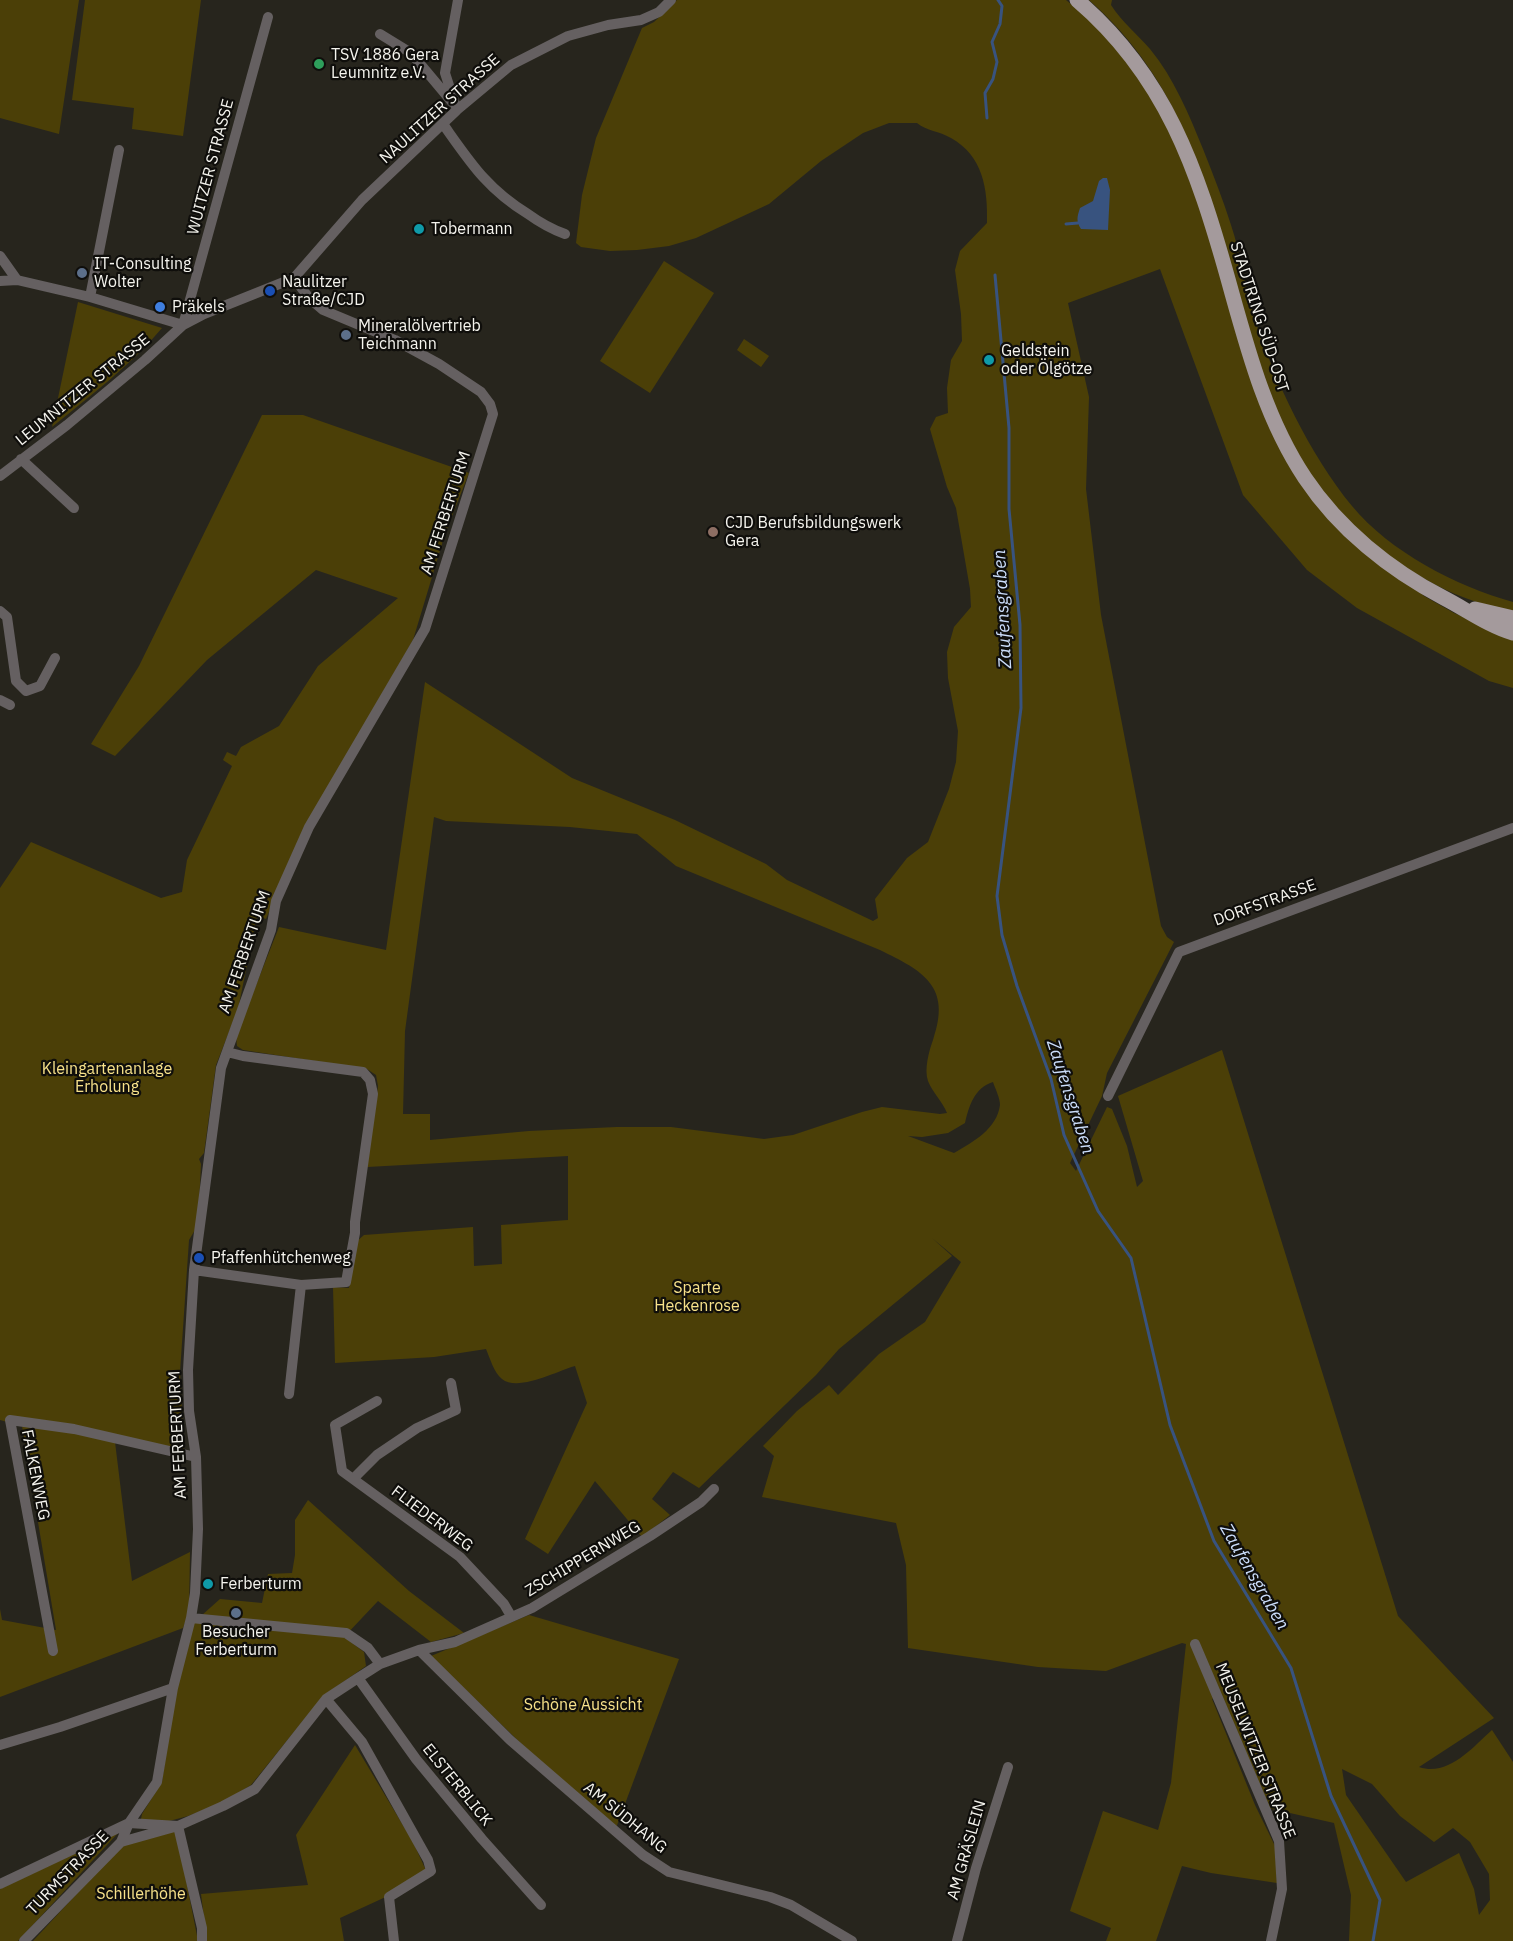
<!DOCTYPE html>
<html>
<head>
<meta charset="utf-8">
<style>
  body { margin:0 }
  canvas { display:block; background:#27251d }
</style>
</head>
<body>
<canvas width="1513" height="1941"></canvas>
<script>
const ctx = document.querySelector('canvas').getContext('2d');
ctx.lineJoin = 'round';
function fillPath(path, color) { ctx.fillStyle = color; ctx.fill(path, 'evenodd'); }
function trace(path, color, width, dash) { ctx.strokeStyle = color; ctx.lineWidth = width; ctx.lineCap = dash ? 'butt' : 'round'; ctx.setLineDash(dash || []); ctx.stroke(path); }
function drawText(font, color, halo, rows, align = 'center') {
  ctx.font = font + ' "IBM Plex Sans",sans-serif'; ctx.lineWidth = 4.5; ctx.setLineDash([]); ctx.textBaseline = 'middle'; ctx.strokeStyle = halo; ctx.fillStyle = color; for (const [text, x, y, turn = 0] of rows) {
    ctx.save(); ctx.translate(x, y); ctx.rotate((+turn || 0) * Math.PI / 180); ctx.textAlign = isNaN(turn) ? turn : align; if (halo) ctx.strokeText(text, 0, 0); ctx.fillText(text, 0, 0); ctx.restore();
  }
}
const green = new Path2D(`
  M0 0H79L59 134 0 118Z
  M85 0H201L183 136 132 129 134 108 72 100Z
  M677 0H1066L1093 22 1145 84 1183 158 1291 465 1424 596 1454 613 1513 638V688L1489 681 1357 608 1307 570 1243 495 1160 269 1068 303 1089 397 1086 489 1101 615 1161 926 1167 937 1174 942 1107 1073 1102 1096 1070 1163 1076 1171 1107 1107 1112 1109 1127 1146 1137 1187 1143 1181 1118 1096 1222 1050 1398 1616 1494 1718 1419 1767C1448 1777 1472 1748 1492 1730L1513 1762V1941H1349L1351 1895 1334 1823 1268 1808 1219 1695 1212 1699 1255 1805 1275 1846 1277 1883 1211 1873 1182 1866 1156 1941H1106L1111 1928 1070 1911 1103 1811 1158 1830 1171 1783 1186 1644 1182 1643 1106 1671 1038 1667 908 1648 906 1565 896 1523 762 1497 774 1456 763 1446 797 1411 829 1385 838 1395 879 1354 925 1322 961 1262 932 1238 952 1256 839 1349 816 1375 699 1488 673 1472 652 1499 670 1515 642 1537 595 1481 548 1554 525 1539 587 1403 575 1366C557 1371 518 1392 502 1379 494 1373 490 1358 486 1349L434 1357 335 1363 333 1287 349 1288 356 1242 364 1235 473 1227 474 1266 502 1264 501 1225 568 1220V1156L367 1167 378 1086 376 1075 367 1069 243 1050 237 1046 236 1036 279 927 386 950 425 682 572 778 675 820 766 864 787 880 873 921 878 918 875 899 907 858 928 842 949 789 956 762 958 731 948 678 947 652 954 627 971 607 970 589 956 508 947 487 930 429 936 417 948 413 947 388 951 360 962 341 961 314 955 270 960 251 987 223C988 189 983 156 951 138 939 131 927 131 917 123H889L863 133 821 161 769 204 696 238 669 246 637 250 610 251 581 247 576 243 582 195 596 138 642 28 654 22ZM434 817 446 821 570 827 637 834 676 866 880 950C923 971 952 986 933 1040 929 1051 924 1069 928 1081 932 1092 943 1102 947 1113L940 1114 882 1107 862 1112 793 1135 764 1139 671 1127H617L529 1131 430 1140V1114H403L405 1031ZM993 1082C995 1088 1000 1098 1000 1105 997 1129 973 1142 954 1153L908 1136 922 1137 948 1133 965 1123C969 1106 974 1088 993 1082ZM1342 1769 1372 1784 1400 1816 1434 1842 1453 1828 1470 1842 1489 1874 1490 1900 1479 1915 1474 1889 1459 1853 1406 1882 1346 1795Z
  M1089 0H1112L1111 5C1122 22 1137 34 1150 49 1174 78 1189 115 1203 149 1213 174 1223 200 1231 225 1241 255 1245 287 1254 317 1274 380 1310 455 1352 506 1390 552 1456 586 1513 602V613C1487 605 1460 598 1436 585 1392 562 1347 528 1319 487 1263 406 1240 306 1211 213 1204 191 1198 166 1189 144 1168 90 1134 39 1089 0Z
  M664 261 714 293 650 393 600 361Z
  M78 302 162 328C130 366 90 396 52 427Z
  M744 339 769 356 761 367 737 350Z
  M262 415H303L469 473 445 534 413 640 302 833 266 919 257 916 238 1009 216 1065 204 1153 199 1159 201 1164 198 1225 189 1240 180 1372 184 1452 84 1434 115 1442 132 1581 190 1552 189 1612 183 1628 0 1697V1609L2 1620 56 1630 22 1426 0 1420V888L31 842 161 898 182 892 187 860 232 766 223 760 227 752 236 756 241 747 279 726 318 666 398 598 316 570 207 660 115 756 91 744 139 666Z
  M308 1500 409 1591 464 1633 431 1642 378 1601 344 1637 364 1652 366 1666 323 1696 251 1785 222 1803 188 1816 158 1824 141 1819 142 1814 162 1782 176 1687 192 1624 220 1599 262 1603 268 1574 292 1573 295 1555V1520Z
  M529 1615 679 1659 616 1828 536 1758 431 1656Z
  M355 1745 413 1842 429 1877 340 1918 344 1941H207L201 1894 308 1885 296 1835Z
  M176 1829 198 1941H33L122 1845Z
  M119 1832 18 1941H0V1889Z`);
const water = new Path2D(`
  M1103 178H1107L1110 190 1108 230 1081 229C1076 221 1077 217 1080 208L1093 201 1099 181Z`);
const stream = new Path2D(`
  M987 118 985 93 993 79 997 62 992 42 1000 24 1002 6 998 0
  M1066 224 1078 223
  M995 275 1009 428V509L1020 625 1021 708 997 896 1002 935 1017 986 1051 1079 1064 1135 1098 1211 1131 1258 1170 1425 1214 1541 1291 1668 1331 1796 1380 1900 1373 1941`);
const street = new Path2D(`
  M380 34 411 53 452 102
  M457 110 445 73 458 0
  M443 124C470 162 487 189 528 214 539 222 551 229 565 234
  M0 256 17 280 90 297 183 325
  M0 281 17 280
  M90 297 119 150
  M183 325 268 17
  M21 459 74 508
  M0 476 67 425 145 360 183 325 204 314 294 278 362 200 457 110 511 65 568 36 608 25 641 20 659 12 671 0
  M0 611 7 617 16 681 26 691 40 686 55 658
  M0 700 10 705
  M1108 1096 1179 952 1513 828
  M194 1270 301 1285 346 1282 355 1233V1222L373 1094 370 1080 363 1072 243 1056 227 1052
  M289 1394 301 1285
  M377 1401 335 1425 342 1471 460 1557 504 1604 511 1616
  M353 1479 377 1455 417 1428 456 1410 451 1383
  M191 1618 346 1633 368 1648 380 1664
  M1195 1644 1279 1841 1282 1889 1271 1941
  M419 1650 510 1740 643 1855 669 1872 770 1897 791 1905 852 1941
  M53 1651 10 1420 74 1429 196 1457
  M358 1678 416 1759 482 1839 541 1905
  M326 1699 362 1742 428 1860 431 1871 389 1897 394 1941
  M0 1745 60 1727 173 1688
  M129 1823 178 1826 223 1806 255 1789 326 1699 358 1678 380 1664 419 1650 455 1642 532 1608 650 1536 701 1502 714 1489
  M121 1842 178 1826 202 1928V1941
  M0 1884 129 1823
  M24 1941 121 1842 129 1823 157 1782 173 1688 191 1618 195 1593 198 1529 196 1457 189 1411 188 1370 194 1270 221 1068 271 930 276 901 309 827 425 629 493 414 490 404 481 392 439 364 395 340 323 310 309 298 294 278
  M957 1941 976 1868 1008 1767`);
const primary = new Path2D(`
  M1077 0C1166 76 1197 169 1228 279 1247 347 1265 418 1305 478 1339 529 1390 570 1444 598 1467 610 1489 626 1513 633
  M1475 609 1513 618`);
const markers = [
  [319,64,6,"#2e9e5b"],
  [419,229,6,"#0f9aa8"],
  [82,273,6,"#5c6f8a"],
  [270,291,6,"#1a4fb4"],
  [160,307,6,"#3f7fe0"],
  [346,335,6,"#5c6f8a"],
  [989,360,6,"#0f9aa8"],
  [713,532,6,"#8d6e63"],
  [199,1258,6,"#1a4fb4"],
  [208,1584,6,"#0f9aa8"],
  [236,1613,6,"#5c6f8a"]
];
const poiNames = [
  ["TSV 1886 Gera",331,55],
  ["Leumnitz e.V.",331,73],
  ["Tobermann",431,229],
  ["IT-Consulting",94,264],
  ["Wolter",94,282],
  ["Naulitzer",282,282],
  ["Straße/CJD",282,300],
  ["Präkels",172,307],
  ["Mineralölvertrieb",358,326],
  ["Teichmann",358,344],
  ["Geldstein",1001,351],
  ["oder Ölgötze",1001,369],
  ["CJD Berufsbildungswerk",725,523],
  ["Gera",725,541],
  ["Pfaffenhütchenweg",211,1258],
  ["Ferberturm",220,1584],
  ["Besucher",236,1632,"center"],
  ["Ferberturm",236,1650,"center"]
];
const streetNames = [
  ["NAULITZER STRASSE",440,109,-42],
  ["WUITZER STRASSE",211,167,-75],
  ["STADTRING SÜD-OST",1259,317,72],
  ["LEUMNITZER STRASSE",83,390,-39],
  ["AM FERBERTURM",446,513,-72],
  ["DORFSTRASSE",1265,903,-20],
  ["AM FERBERTURM",245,952,-71],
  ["AM FERBERTURM",178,1435,-93],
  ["FALKENWEG",35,1475,79],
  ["FLIEDERWEG",432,1519,37],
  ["ZSCHIPPERNWEG",583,1559,-31],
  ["MEUSELWITZER STRASSE",1255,1751,68],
  ["ELSTERBLICK",457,1785,51],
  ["AM SÜDHANG",625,1818,39],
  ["AM GRÄSLEIN",967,1850,-74],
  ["TURMSTRASSE",68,1873,-46]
];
const parkNames = [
  ["Kleingartenanlage",107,1069],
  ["Erholung",107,1087],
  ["Sparte",697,1288],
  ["Heckenrose",697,1306],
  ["Schöne Aussicht",583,1705],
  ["Schillerhöhe",141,1894]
];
const waterNames = [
  ["Zaufensgraben",1003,609,-93],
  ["Zaufensgraben",1070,1097,72],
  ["Zaufensgraben",1254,1577,60]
];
fillPath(green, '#4b3f07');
fillPath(water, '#38537f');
trace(stream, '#38537f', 3);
trace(street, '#656061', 10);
trace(primary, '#a49a9c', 15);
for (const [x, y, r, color] of markers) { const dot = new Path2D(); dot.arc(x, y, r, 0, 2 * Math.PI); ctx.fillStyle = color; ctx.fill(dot); trace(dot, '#0f0e0b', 2); }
drawText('16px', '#f5f4ee', '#0f0e0b', poiNames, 'left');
drawText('16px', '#f5f4ee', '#0f0e0b', streetNames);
drawText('16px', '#f8e28a', '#0f0e0b', parkNames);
drawText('italic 18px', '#cbddfa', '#0f0e0b', waterNames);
</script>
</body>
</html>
